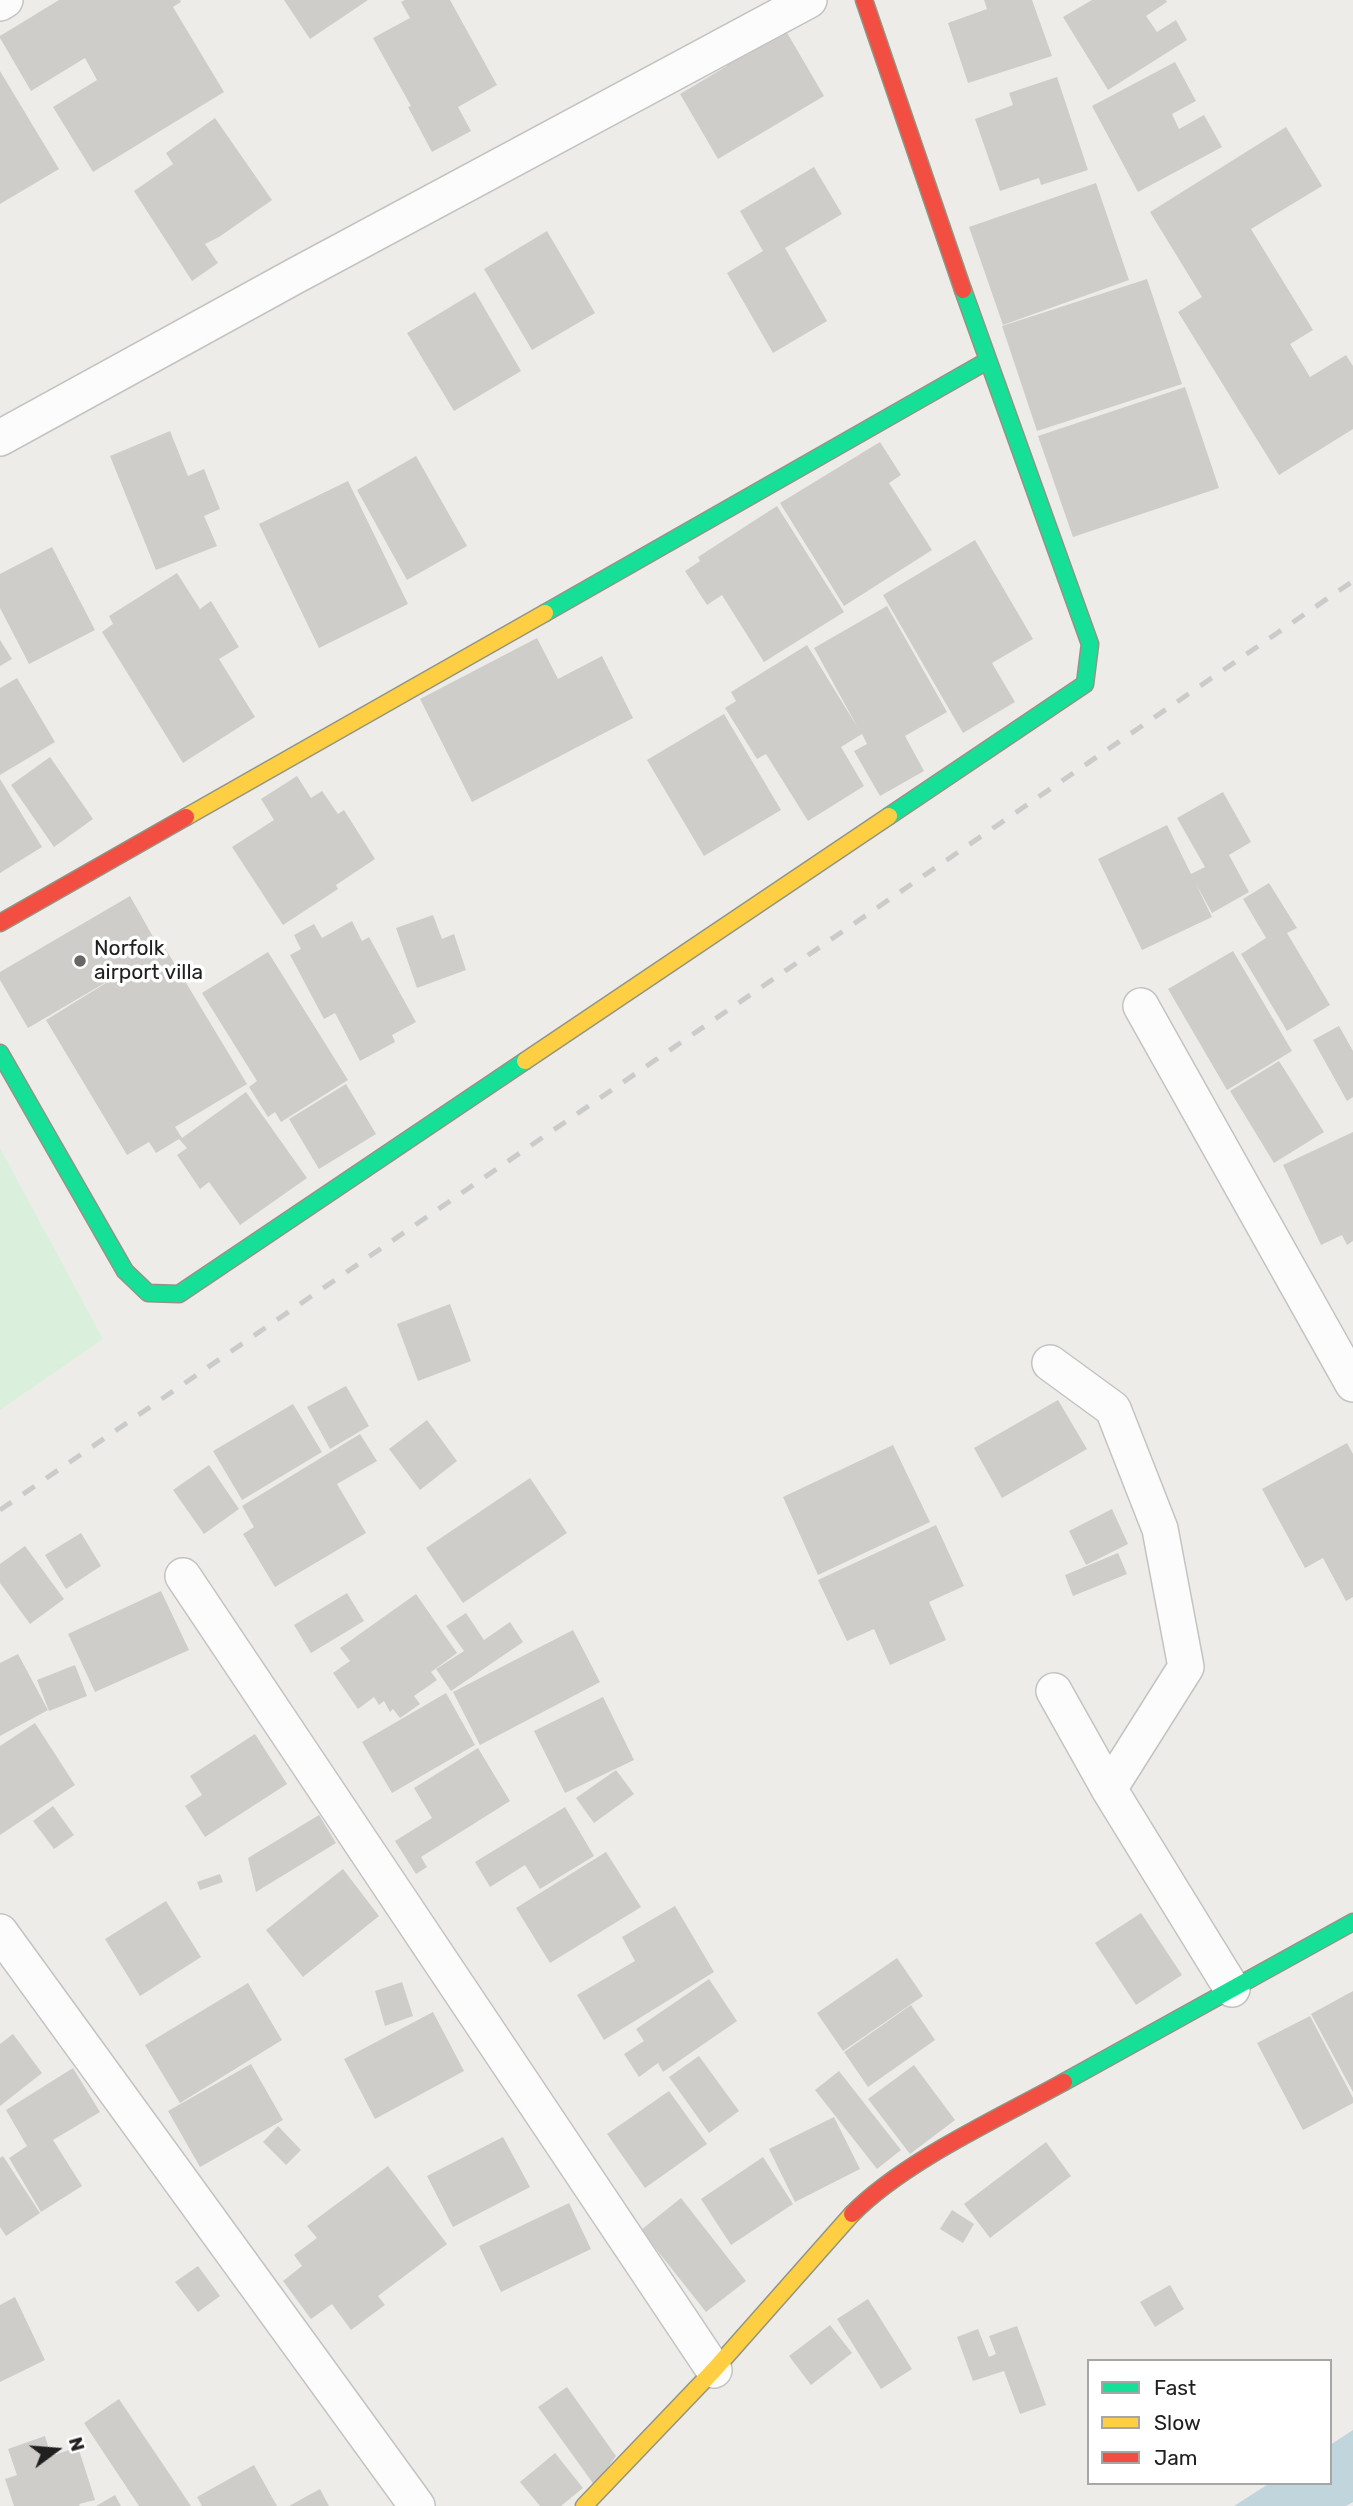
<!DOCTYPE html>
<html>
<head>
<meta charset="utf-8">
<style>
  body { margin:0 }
  #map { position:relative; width:1353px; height:2506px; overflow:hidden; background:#edece9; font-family:Rubik,sans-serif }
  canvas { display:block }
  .legend { position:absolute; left:1087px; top:2359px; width:245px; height:126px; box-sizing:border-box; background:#fff; border:2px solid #a6a6a6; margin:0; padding:9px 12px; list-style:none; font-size:21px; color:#202020 }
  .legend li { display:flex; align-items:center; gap:14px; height:35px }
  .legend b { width:35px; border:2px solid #a6a6a6 }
  .north { position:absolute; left:21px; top:2415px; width:70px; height:70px; -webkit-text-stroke:5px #fff; paint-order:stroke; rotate:74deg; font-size:19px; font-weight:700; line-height:28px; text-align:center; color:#202020 }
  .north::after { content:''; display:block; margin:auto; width:24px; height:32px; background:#202020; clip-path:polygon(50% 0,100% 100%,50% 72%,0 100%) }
</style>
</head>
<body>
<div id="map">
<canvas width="1353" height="2506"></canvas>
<ul class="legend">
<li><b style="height:9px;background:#16e098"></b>Fast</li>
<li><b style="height:9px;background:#ffcf43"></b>Slow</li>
<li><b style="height:9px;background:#f24e42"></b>Jam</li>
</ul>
<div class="north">N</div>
</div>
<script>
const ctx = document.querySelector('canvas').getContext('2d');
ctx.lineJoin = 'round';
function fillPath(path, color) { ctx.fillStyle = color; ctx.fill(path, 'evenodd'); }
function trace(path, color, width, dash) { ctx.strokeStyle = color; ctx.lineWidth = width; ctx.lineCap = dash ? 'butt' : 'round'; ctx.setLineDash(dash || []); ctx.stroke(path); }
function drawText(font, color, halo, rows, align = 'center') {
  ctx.font = font + ' Rubik,sans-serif'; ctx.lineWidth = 7; ctx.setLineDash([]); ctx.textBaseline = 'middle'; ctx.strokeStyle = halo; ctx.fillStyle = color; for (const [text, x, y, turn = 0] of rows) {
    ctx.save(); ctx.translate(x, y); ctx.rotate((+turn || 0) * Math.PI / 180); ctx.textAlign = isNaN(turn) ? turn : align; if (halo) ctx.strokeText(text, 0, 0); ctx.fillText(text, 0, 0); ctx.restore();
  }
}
const park = new Path2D(`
  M0 1148 103 1339 0 1410Z`);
const water = new Path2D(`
  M1353 2430V2502L1346 2506H1234L1270 2483H1330V2445Z`);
const building = new Path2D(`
  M59 0H180L181 2 173 7 224 92 93 172 53 107 97 80 85 58 31 91 0 38V36Z
  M284 0H368L310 39Z
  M405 0H450L497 85 458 107 471 131 432 152 408 107 411 106 373 38 410 18 401 2Z
  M984 0H1032L1052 56 968 83 948 23 987 9Z
  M1092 0H1166L1167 2 1146 16 1157 32 1176 20 1187 40 1108 90 1063 17Z
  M786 31 824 96 718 159 680 94 727 66 721 56Z
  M1175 62 1196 101 1172 114 1179 129 1204 115 1222 147 1138 192 1092 106Z
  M0 71 59 169 0 204Z
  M1057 77 1088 170 1041 185 1039 178 1000 191 975 119 1013 105 1009 93Z
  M215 118 272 200 219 237 205 244 218 263 192 281 134 191 173 164 166 153Z
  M1286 127 1322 186 1251 229 1313 330 1290 344 1310 377 1346 355 1353 366V429L1279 475 1178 312 1202 297 1150 212Z
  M814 167 842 214 785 248 827 321 773 353 727 273 763 251 740 211Z
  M1096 183 1129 280 1003 325 969 227Z
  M547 231 595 313 532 350 484 269Z
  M1147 279 1182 384 1037 431 1002 326Z
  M475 292 521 371 454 411 407 333Z
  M1185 387 1219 488 1073 537 1038 436Z
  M170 431 188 476 204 469 220 509 204 516 217 546 156 570 110 456Z
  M880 442 901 475 889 483 932 550 844 606 780 503Z
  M416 456 467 546 407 580 357 490Z
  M348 481 408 604 319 648 259 524Z
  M777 506 844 612 764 662 722 595 707 605 685 571 700 561 698 557Z
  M975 540 1033 639 992 663 1015 702 963 733 883 595Z
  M52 547 95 630 29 664 0 608V574Z
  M177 573 200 609 211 601 239 647 219 659 255 717 183 763 102 632 113 624 109 616Z
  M887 606 947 712 905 736 924 771 880 796 854 751 867 744 862 734 841 747 864 786 808 821 766 754 757 759 725 708 736 701 731 692 807 645 858 728 814 648Z
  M537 638 558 679 602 656 633 718 472 802 420 699Z
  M0 640 12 659 0 666Z
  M17 678 55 742 0 775V688Z
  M724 714 781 810 704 856 647 760Z
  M50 757 93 819 54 847 11 785Z
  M297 776 311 798 322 791 338 814 344 810 375 859 336 885 338 889 283 925 232 847 274 820 261 799Z
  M0 779 42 847 0 873Z
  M1223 792 1251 842 1229 855 1249 892 1212 913 1196 884 1212 917 1142 950 1098 859 1167 825 1191 874 1205 867 1177 818Z
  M1269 883 1297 928 1287 933 1330 1005 1287 1031 1241 954 1266 938 1243 899Z
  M130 896 161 951 165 948 247 1084 175 1127 182 1138 246 1092 307 1178 240 1225 209 1182 200 1189 177 1155 187 1148 179 1139 156 1153 149 1142 127 1155 46 1020 132 967 28 1028 0 980V972Z
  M433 915 442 939 454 934 466 970 417 988 396 928Z
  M352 921 362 941 369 937 416 1022 392 1035 395 1042 360 1061 335 1013 324 1019 290 955 301 949 294 935 314 924 322 938Z
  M1233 951 1292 1051 1227 1090 1168 989Z
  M268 952 348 1080 281 1122 275 1112 268 1117 249 1087 257 1081 202 993Z
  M1339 1026 1353 1051V1097L1347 1101 1313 1040Z
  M1279 1061 1324 1132 1274 1163 1230 1091Z
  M346 1084 376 1134 319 1169 289 1119Z
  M1353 1132V1241L1347 1245 1342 1235 1321 1245 1283 1165Z
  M450 1304 471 1361 418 1381 397 1324Z
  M346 1386 369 1426 330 1449 307 1407Z
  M1058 1400 1087 1449 1002 1498 974 1448Z
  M293 1404 322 1452 242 1500 213 1451Z
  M427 1420 457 1461 420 1490 389 1449Z
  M360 1434 377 1461 337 1484 366 1533 275 1587 243 1534 254 1527 242 1506Z
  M1347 1443 1353 1454V1597L1346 1601 1323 1558 1305 1568 1262 1489Z
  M893 1445 930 1522 818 1575 783 1497Z
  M209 1465 239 1509 204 1534 173 1490Z
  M530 1478 567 1533 463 1603 426 1548Z
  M1112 1509 1128 1544 1086 1565 1069 1531Z
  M936 1525 964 1586 929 1602 946 1640 890 1665 874 1629 847 1641 818 1580Z
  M81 1533 101 1566 66 1589 45 1555Z
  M25 1546 64 1599 30 1624 0 1583V1564Z
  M1118 1553 1127 1574 1073 1596 1065 1575Z
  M161 1591 189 1650 95 1692 68 1634Z
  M347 1593 364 1621 311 1653 294 1625Z
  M416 1594 457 1653 431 1672 437 1680 414 1696 420 1704 400 1718 393 1709 390 1712 384 1701 379 1705 374 1697 358 1709 333 1673 350 1661 340 1648Z
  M466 1613 484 1640 510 1622 523 1642 451 1691 436 1669 464 1651 446 1626Z
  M573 1630 600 1682 480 1745 453 1692Z
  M18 1654 48 1710 0 1736V1663Z
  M75 1665 87 1696 49 1711 37 1680Z
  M446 1693 475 1745 392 1793 362 1742Z
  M603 1697 634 1760 565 1793 534 1731Z
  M35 1723 75 1785 0 1835V1746Z
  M255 1734 287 1784 205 1837 185 1806 202 1795 190 1776Z
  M478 1748 510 1801 421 1857 427 1867 416 1874 395 1841 432 1818 414 1788Z
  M616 1770 634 1794 594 1823 576 1798Z
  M53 1806 74 1835 54 1849 33 1821Z
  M565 1807 594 1856 540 1889 525 1865 490 1887 475 1862Z
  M319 1815 336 1843 256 1892 248 1858Z
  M606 1852 641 1907 550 1963 516 1908Z
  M343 1869 379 1916 303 1977 266 1930Z
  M220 1874 223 1882 200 1890 197 1882Z
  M166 1901 201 1957 140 1996 105 1939Z
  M675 1906 714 1972 604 2040 577 1995 635 1961 622 1937Z
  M1141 1913 1182 1975 1136 2005 1095 1943Z
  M897 1958 923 1996 843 2051 817 2013Z
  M709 1979 737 2021 663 2072 658 2063 639 2077 624 2054 644 2041 636 2029Z
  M402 1982 413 2016 385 2026 375 1991Z
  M248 1983 282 2040 180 2103 145 2045Z
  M1353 1991V2092L1311 2014Z
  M911 2005 935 2040 868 2087 844 2052Z
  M433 2012 464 2071 375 2119 344 2059Z
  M1310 2016 1353 2098V2103L1303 2130 1257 2043Z
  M13 2034 42 2073 0 2106V2044Z
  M699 2056 739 2111 709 2133 669 2077Z
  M251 2064 283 2120 200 2167 168 2111Z
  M914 2065 955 2120 910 2154 868 2099Z
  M73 2068 100 2112 53 2140 82 2186 41 2212 9 2158 27 2146 6 2110Z
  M839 2071 901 2150 877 2169 815 2090Z
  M669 2091 707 2144 645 2188 607 2134Z
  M834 2117 860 2169 795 2202 769 2149Z
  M278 2126 301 2150 286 2165 263 2142Z
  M503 2137 530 2187 453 2227 427 2176Z
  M1046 2142 1071 2176 990 2238 964 2204Z
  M3 2156 40 2213 6 2236 0 2227V2158Z
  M763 2157 793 2204 731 2245 701 2199Z
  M388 2166 447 2244 378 2296 385 2305 351 2330 332 2304 311 2319 283 2281 302 2266 294 2255 317 2238 307 2226Z
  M681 2198 746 2281 706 2312 641 2230Z
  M569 2203 591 2249 501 2292 479 2246Z
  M952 2210 974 2224 963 2243 940 2229Z
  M198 2266 220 2296 198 2312 175 2282Z
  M1170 2285 1184 2309 1155 2327 1140 2302Z
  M15 2297 45 2360 0 2382V2305Z
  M868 2299 912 2369 881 2389 837 2319Z
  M830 2325 852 2353 811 2385 789 2356Z
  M1017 2326 1046 2405 1020 2414 1004 2371 973 2381 957 2337 978 2329 989 2357 996 2354 989 2336Z
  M567 2387 616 2456 595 2486 538 2407Z
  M119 2399 191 2506H139L84 2423Z
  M45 2436 51 2456 78 2447 95 2500 79 2504 80 2506H14L5 2479 17 2475 8 2449Z
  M555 2453 583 2488 561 2506H540L520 2482Z
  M254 2465 277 2506H202L197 2497Z
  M320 2489 329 2506H289Z
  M115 2495 121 2506H96Z`);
const street = new Path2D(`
  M0 3 5 0
  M0 438 295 276 809 0
  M1141 1006 1353 1384
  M1050 1363 1113 1409 1160 1529 1186 1667 1109 1789
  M183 1576 714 2370
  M1054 1691 1109 1789 1232 1989
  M0 1932 417 2506`);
const fast = new Path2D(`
  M545 613 987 361
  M889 816 1085 684 1090 644 963 290
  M0 1053 125 1271 148 1293 179 1294 525 1061
  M1064 2082 1353 1922`);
const slow = new Path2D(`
  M186 817 545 613
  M525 1061 889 816
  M584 2506 714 2370 852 2214`);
const jam = new Path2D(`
  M864 0 963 290
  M0 923 186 817
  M852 2214C904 2161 999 2118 1064 2082`);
const rail = new Path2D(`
  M0 1510 1353 581`);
const markers = [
  [80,961,7,"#686766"]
];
const poiNames = [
  ["Norfolk",94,949],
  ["airport villa",94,973]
];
fillPath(park, '#daf0dc');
fillPath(water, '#c0d5dc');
fillPath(building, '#cecdca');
trace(street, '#c3c3c1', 38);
trace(fast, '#929583', 19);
trace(slow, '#929583', 19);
trace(jam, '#929583', 19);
trace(street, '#fcfcfc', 35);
trace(fast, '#16e098', 16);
trace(slow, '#ffcf43', 16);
trace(jam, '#f24e42', 16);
trace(rail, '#cbcbca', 5, [14, 14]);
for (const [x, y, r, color] of markers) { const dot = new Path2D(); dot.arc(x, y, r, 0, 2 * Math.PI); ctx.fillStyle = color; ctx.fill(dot); trace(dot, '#fff', 2.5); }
drawText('21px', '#202020', '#fff', poiNames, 'left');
</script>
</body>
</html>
